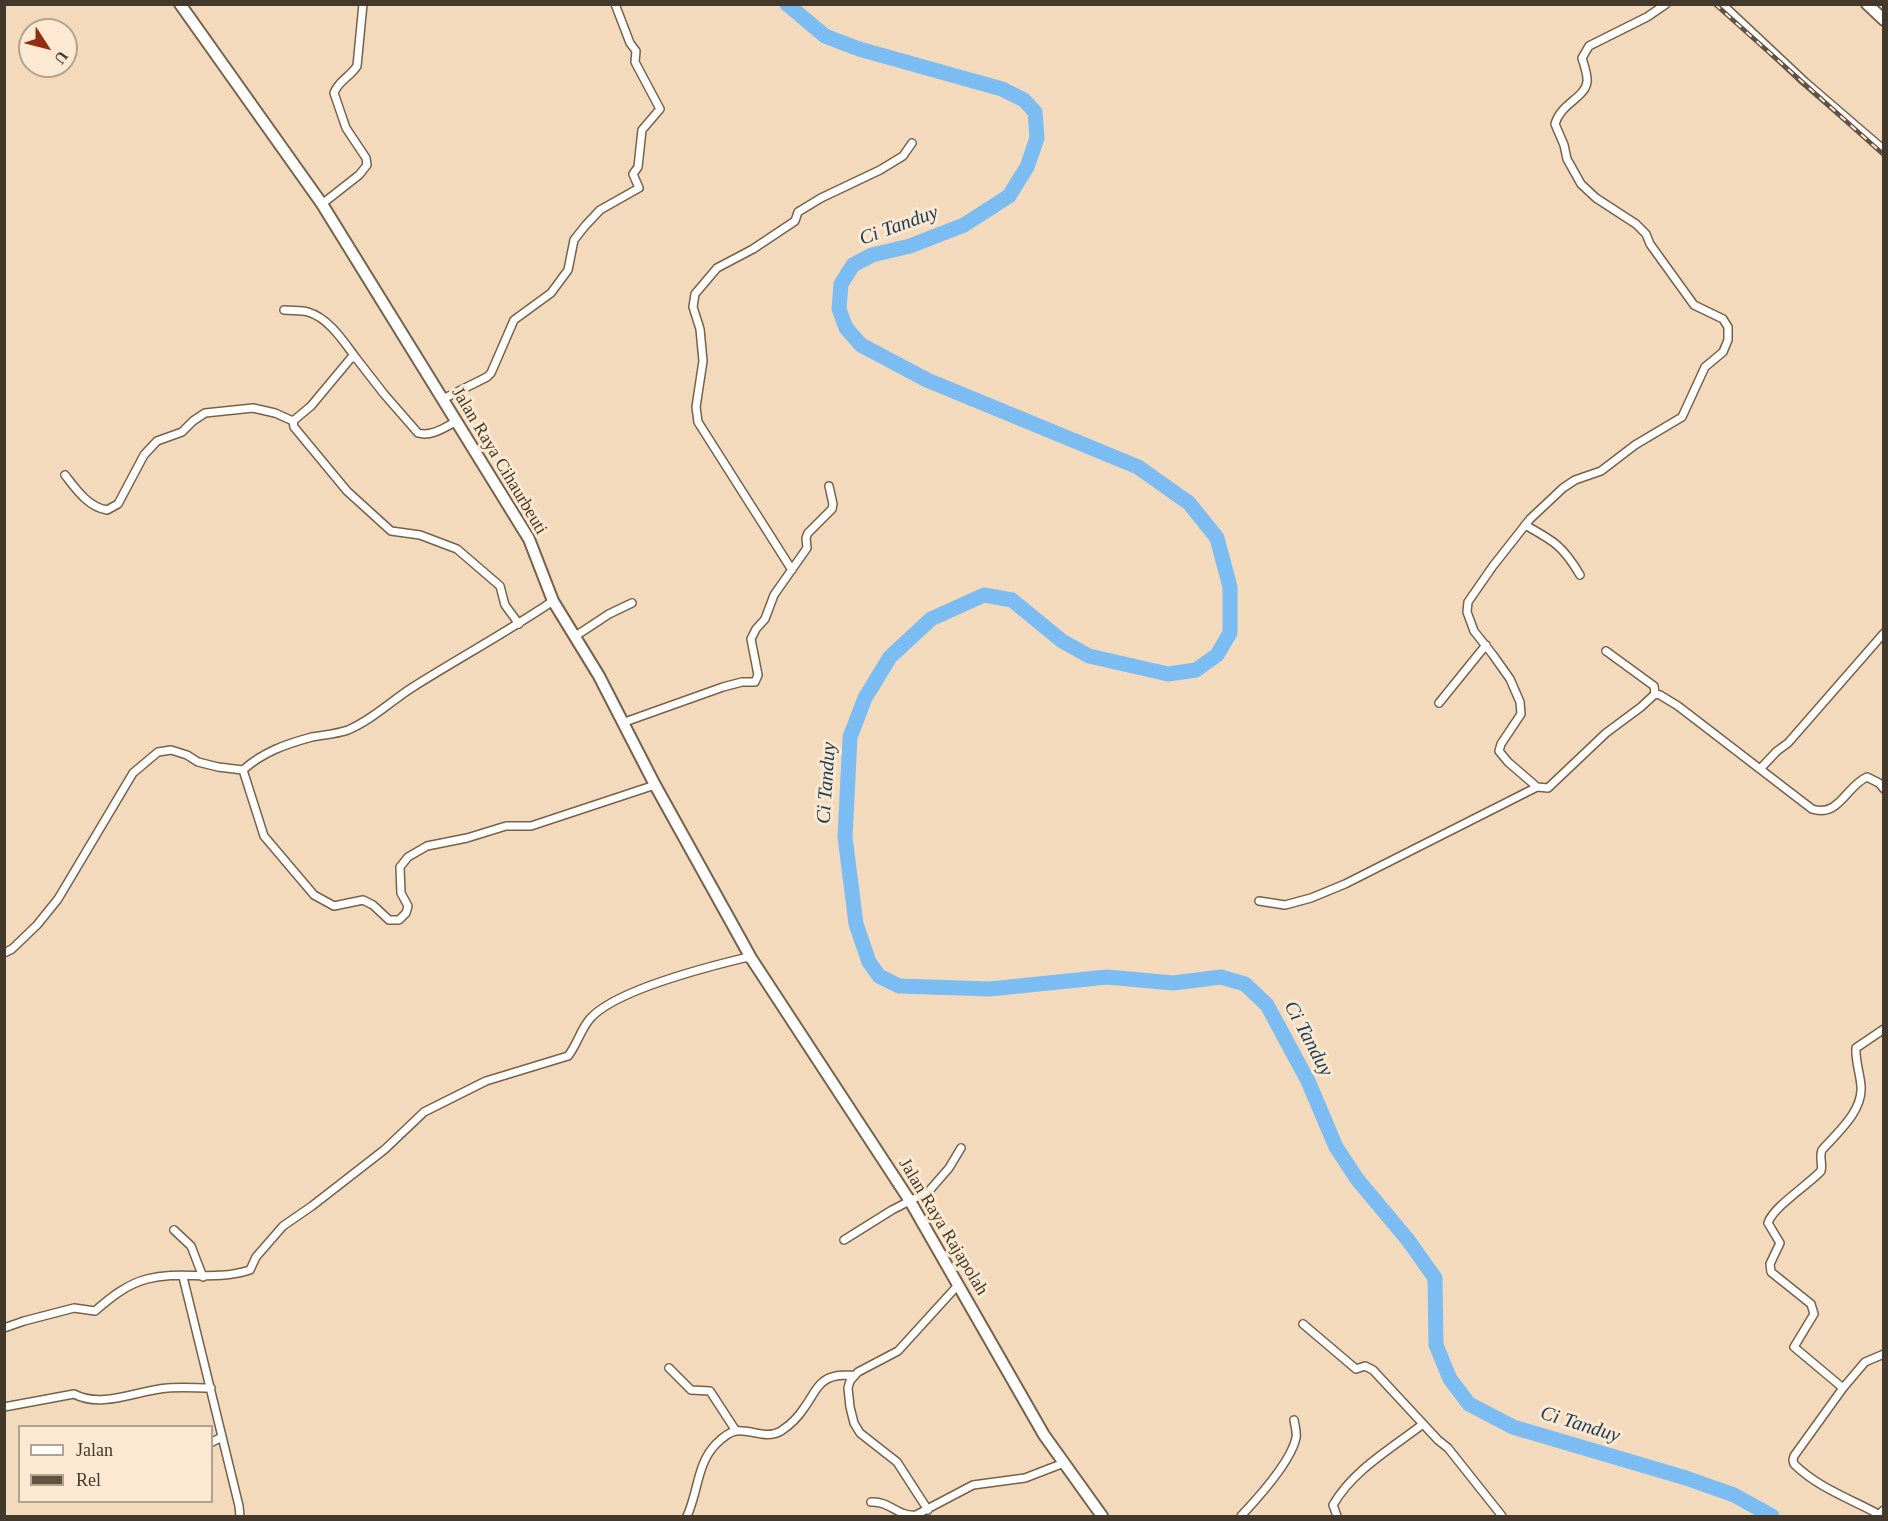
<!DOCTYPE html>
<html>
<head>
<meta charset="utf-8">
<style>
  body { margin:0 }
  #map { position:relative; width:1888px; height:1521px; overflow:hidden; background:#f3dabd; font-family:"Times New Roman",serif }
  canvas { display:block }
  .frame { position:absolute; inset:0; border:6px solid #42382c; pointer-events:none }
  .legend { position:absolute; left:18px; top:1425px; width:195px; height:78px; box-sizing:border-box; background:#fde9d1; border:2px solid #b2a28f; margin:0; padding:8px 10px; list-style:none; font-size:18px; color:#42382c }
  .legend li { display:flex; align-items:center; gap:12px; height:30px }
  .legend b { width:30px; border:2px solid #b2a28f }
  .north { position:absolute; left:18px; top:18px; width:60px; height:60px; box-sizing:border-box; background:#fde9d1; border:2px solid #b2a28f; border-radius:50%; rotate:126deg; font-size:16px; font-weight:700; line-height:24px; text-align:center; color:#42382c }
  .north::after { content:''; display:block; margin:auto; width:21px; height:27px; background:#942d0e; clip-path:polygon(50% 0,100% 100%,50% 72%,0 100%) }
</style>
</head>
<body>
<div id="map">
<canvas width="1888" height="1521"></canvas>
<div class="frame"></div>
<ul class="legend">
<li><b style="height:8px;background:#fff"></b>Jalan</li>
<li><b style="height:8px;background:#605344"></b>Rel</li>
</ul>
<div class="north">U</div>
</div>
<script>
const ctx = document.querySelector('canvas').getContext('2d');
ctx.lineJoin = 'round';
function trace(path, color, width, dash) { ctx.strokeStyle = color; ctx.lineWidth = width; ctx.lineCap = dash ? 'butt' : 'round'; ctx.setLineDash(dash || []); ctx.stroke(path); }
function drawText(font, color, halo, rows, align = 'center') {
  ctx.font = font + ' "Times New Roman",serif'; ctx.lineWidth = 6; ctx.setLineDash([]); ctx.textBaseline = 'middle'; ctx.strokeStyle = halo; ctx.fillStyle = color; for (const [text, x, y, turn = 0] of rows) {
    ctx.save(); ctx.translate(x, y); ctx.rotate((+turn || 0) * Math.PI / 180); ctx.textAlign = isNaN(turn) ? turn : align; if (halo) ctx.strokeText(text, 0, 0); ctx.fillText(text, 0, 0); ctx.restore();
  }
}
const river = new Path2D(`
  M787 4 825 36 859 49 1002 89 1024 100 1035 112 1037 138 1027 167 1009 196 964 225 910 246 872 255 853 265 841 284 839 309 846 328 861 345 927 380 1138 467 1189 503 1217 538 1230 587V633L1217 655 1196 670 1168 674 1089 656 1062 641 1012 600 984 595 931 619 890 657 865 698 850 737 845 837 856 924 869 962 879 976 899 986 990 989 1107 977 1173 983 1221 977 1245 984 1267 1005 1308 1081 1336 1147 1357 1179 1408 1240 1435 1278 1436 1345 1450 1379 1469 1404 1513 1427 1686 1478 1734 1495 1772 1516`);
const minor = new Path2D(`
  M1666 4 1647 17 1589 46 1582 58C1584 65 1588 75 1587 82 1585 98 1561 103 1555 124L1564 145 1567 159 1581 184 1596 198 1636 224 1646 234 1650 244 1694 305 1723 319 1728 327V340L1723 352 1705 367 1682 417 1635 445 1601 471 1575 480 1563 488 1530 519 1493 566 1468 602 1467 612 1474 631 1493 655 1510 679 1520 702 1521 714 1501 744 1499 751 1508 762 1537 787 1548 788 1606 733 1641 707 1655 694 1660 695 1678 706 1812 809C1839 818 1846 786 1867 777L1879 783 1884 789
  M1722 4 1805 82 1884 150
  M322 204 359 175 367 165 366 158 346 128 334 93C338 81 350 77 357 66L363 4
  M284 310C292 311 301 310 308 312 329 318 344 342 356 358
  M443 399 487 377 491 373 514 320 551 293 568 270 574 240 585 226 600 210 639 188 633 174 638 167 642 130 660 109 635 62 636 51 630 43 615 4
  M457 421C445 427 432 437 418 433L384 394 356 358H351L311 406 293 421 294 427 347 491 391 531 420 535 457 549 500 586 505 605 519 624
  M65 475C76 489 88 507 107 510L118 504 144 455 157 441 182 432 193 421 205 413 253 408 275 413 293 421
  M1525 525C1554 541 1563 546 1580 575
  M792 570 698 422 696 407 703 361 700 329 693 307 695 294 717 268 753 249 795 221 798 212 821 198 880 170 903 156 912 143
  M574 637 609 614 632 603
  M1606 651 1654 686 1655 694
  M1439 703 1486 645
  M622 723 723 687 742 682H755L758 675 751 639 756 629 765 619 774 595 807 548 806 538 808 533 832 509 833 504 829 486
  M1760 769 1777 751 1788 743 1884 633
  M243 770 264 836 314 895 334 906 363 900 373 905 389 920H399L406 913 408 906 401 893 400 867 408 857 427 846 467 838 506 826H531L655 785
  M1259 901 1285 905 1311 898 1345 884 1537 787
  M4 953 12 949 37 925 58 899 133 773 158 752 171 750 187 755 198 762 218 767 243 770C263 752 286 744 312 737 323 735 337 734 348 730 372 720 391 701 413 687 459 658 507 632 553 601
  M174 1230 191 1246 203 1277
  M844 1240 892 1210 929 1191 949 1168 961 1148
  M183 1277 239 1506 240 1516
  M1303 1324 1356 1369 1365 1366 1373 1370 1438 1440 1448 1448 1502 1516
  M4 1328 24 1321 74 1308 95 1311C110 1298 127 1284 147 1279 181 1270 213 1282 250 1270L256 1257 283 1226 312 1206 384 1150 424 1112 486 1081 568 1056C577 1045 580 1031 589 1020 612 991 707 967 744 958H751
  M669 1368 691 1390 710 1391 736 1431
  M1843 1388 1865 1362 1884 1354
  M4 1407 74 1394C102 1409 138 1390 168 1388 182 1387 197 1388 211 1388
  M212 1442 222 1437
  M871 1502C890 1501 898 1517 916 1515L973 1485 1025 1478 1064 1463
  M928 1510 897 1462 860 1433 854 1423 850 1407 848 1388 850 1381 858 1372 898 1351 959 1284
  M1880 1515C1851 1499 1818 1488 1794 1464L1793 1460 1794 1456 1843 1388 1794 1347 1814 1314 1811 1304 1771 1272 1770 1264 1780 1243 1768 1223C1773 1207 1808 1185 1821 1171 1823 1164 1819 1157 1822 1150 1838 1132 1863 1111 1861 1086 1860 1073 1855 1060 1856 1048L1884 1029
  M687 1516C698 1493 697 1463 716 1444 721 1439 729 1432 736 1431 751 1429 766 1440 781 1431 790 1425 799 1416 804 1408 814 1395 818 1379 836 1376 841 1375 848 1375 854 1375
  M1241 1516C1257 1499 1291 1461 1296 1438 1297 1432 1295 1426 1294 1420
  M1337 1516 1333 1505C1353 1470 1392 1448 1423 1424`);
const secondary = new Path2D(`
  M1879 1516 1884 1511`);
const trunk = new Path2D(`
  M180 4 322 204 529 539 553 601 599 676 655 785 751 958 910 1201 1044 1435 1102 1516
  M1867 4 1884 20`);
const rail = new Path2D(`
  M1715 4 1884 155`);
const streetNames = [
  ["Jalan Raya Cihaurbeuti",499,461,59],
  ["Jalan Raya Rajapolah",943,1227,59]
];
const waterNames = [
  ["Ci Tanduy",899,226,-20],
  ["Ci Tanduy",827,783,-86],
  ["Ci Tanduy",1308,1039,62],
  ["Ci Tanduy",1580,1425,17]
];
trace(river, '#7bbcf2', 15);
trace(minor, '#776248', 10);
trace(secondary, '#776248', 12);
trace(trunk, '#776248', 14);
trace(minor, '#fff', 7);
trace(secondary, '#fff', 9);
trace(trunk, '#fff', 10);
trace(rail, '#605344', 4.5);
trace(rail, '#fde9d1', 2, [7]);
drawText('18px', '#42382c', '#fde9d1', streetNames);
drawText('italic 20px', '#183b57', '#fde9d1', waterNames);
</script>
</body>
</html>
